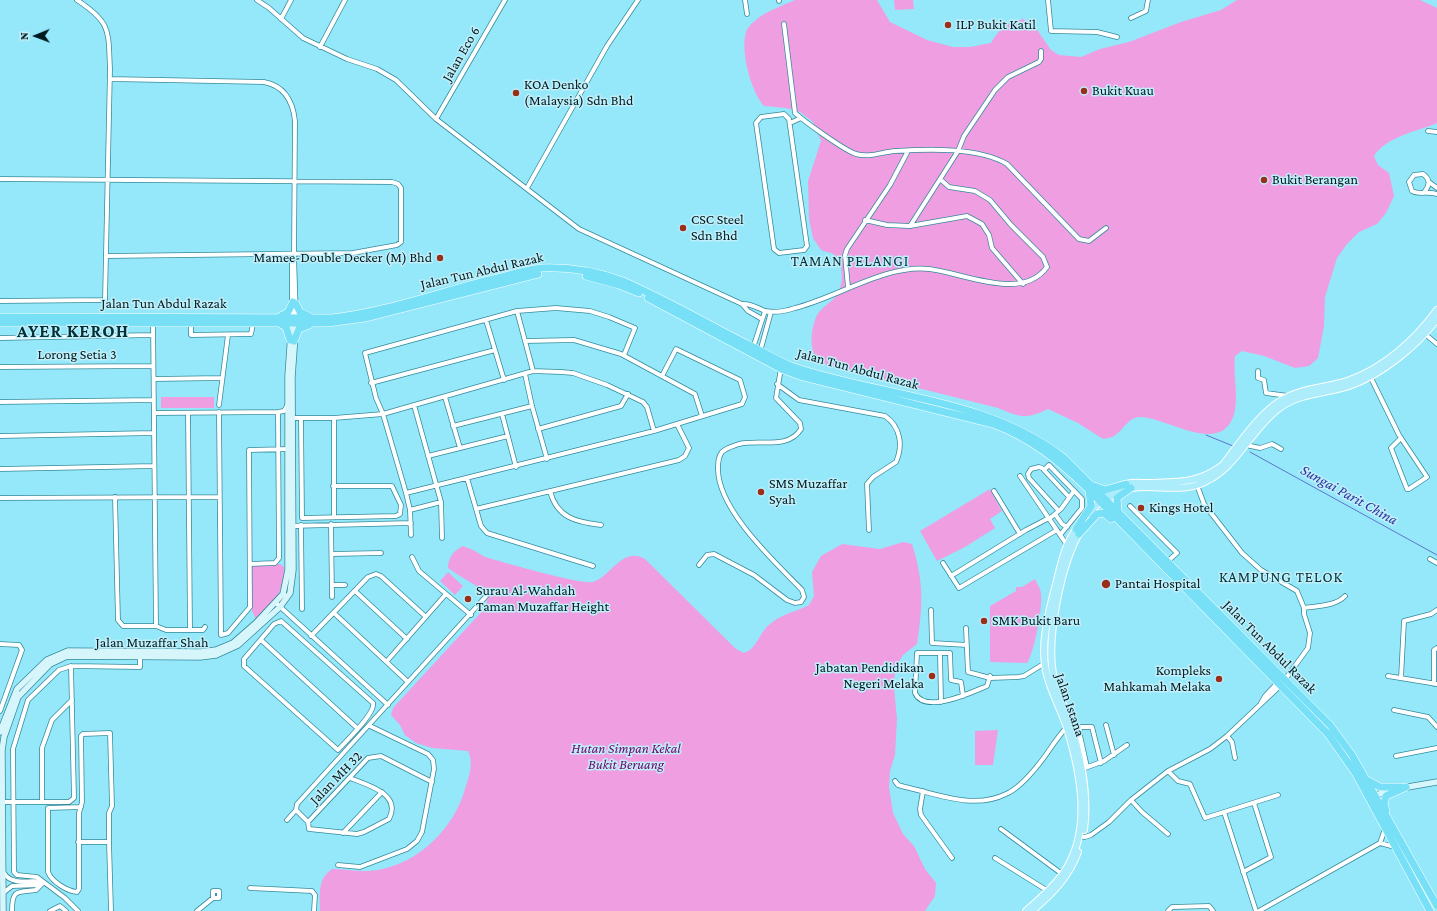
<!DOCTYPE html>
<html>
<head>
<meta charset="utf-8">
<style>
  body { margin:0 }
  #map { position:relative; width:1437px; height:911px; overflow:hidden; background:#94e8fa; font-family:"Crimson Pro",serif }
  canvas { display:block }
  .north { position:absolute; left:16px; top:16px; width:40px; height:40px; -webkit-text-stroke:3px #c0effa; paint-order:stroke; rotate:269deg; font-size:11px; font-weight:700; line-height:16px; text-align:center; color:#011a1f }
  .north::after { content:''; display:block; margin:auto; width:14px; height:18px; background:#011a1f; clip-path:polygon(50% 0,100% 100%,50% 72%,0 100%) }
</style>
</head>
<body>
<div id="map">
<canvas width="1437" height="911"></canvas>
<div class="north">N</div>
</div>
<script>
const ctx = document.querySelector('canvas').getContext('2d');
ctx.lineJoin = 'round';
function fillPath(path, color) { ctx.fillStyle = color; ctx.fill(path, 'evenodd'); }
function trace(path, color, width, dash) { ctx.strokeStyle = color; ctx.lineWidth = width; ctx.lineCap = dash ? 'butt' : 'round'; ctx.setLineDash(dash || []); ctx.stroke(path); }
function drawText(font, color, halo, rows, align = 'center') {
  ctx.font = font + ' "Crimson Pro",serif'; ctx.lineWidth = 3; ctx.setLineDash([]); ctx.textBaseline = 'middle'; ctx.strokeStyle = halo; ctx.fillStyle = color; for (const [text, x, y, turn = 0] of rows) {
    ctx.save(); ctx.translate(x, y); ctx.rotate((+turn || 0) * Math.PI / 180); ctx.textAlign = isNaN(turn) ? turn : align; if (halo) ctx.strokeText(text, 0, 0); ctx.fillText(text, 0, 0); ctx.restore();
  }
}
const green = new Path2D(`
  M795 0H877L890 22 927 40 953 47H970L991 43C1000 28 1006 24 1023 19L1033 24 1051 50 1059 55 1081 57 1100 49 1129 42 1181 22 1221 10 1237 0H1420L1437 8V123C1416 132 1387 136 1374 156L1378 165 1389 173 1394 196 1386 213 1377 224 1359 232 1347 244 1337 258 1325 297 1324 326 1318 358 1309 366 1295 368 1264 356 1242 351 1235 356C1233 373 1238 394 1235 410 1225 459 1169 418 1141 417 1128 416 1122 433 1112 437 1110 438 1106 438 1103 439L1078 423 1048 409C1025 420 1020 417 998 408L834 367C830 366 823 364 820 361 808 352 811 330 816 317 820 308 832 302 837 295 844 285 844 261 833 254 830 252 825 252 821 250L813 238 809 219 808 181 821 141 813 122 800 112 786 108 764 106C751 92 740 50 746 32 747 28 753 22 756 20 764 12 784 5 795 0Z
  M894 0H913L914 9 895 10Z
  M161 397H214V408H161Z
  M990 489 1002 511 990 519 995 528 965 547 937 561 920 531Z
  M903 542 912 544C924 582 923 605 917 644L903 655 895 669 894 687 897 719 895 755 890 771 889 787 893 813 903 834 914 846 925 869 936 883 935 896 925 911H320C320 894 317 879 332 869 347 869 362 873 378 870 419 863 454 828 465 789 469 776 474 763 468 751L432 748 416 743 405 735 400 725 391 715 393 708 485 608 488 597C478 584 461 578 448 568 448 558 454 550 463 546L473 550 485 557C503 562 581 585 593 582 611 577 622 546 645 559L736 649 744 653C757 649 759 633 769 625 780 614 796 612 809 605L814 596 812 572 821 556 842 544 880 549Z
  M280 564 284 567C285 594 273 601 256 619L252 611V565Z
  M448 572 463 586 455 595 440 581Z
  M1035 579C1037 584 1041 589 1041 594 1043 606 1034 654 1027 663L990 662V606L1016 591V587H1022Z
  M998 730 993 765H975V731Z`);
const stream = new Path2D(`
  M1206 435 1233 446
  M1250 452 1437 555`);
const street = new Path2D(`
  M257 0 269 8 303 38 347 59 377 69 396 80 436 119 579 229 742 304C750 303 758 308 765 311 775 313 786 311 795 308 836 298 886 264 929 269 964 273 1022 302 1047 267L1043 257 1011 225 990 200 975 191 949 187 940 179
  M745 0 747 14
  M779 0V1
  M1048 0 1051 31 1097 32 1117 37
  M1131 18 1146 11 1148 0
  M281 19 291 0
  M784 24 795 113C805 122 844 150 856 154 869 158 882 152 895 151 928 149 978 147 1007 164L1079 239 1089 241 1106 228
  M320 47 345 0
  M110 79 264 82C285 86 293 102 295 121L294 255 296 318
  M784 114 789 119 807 246 804 250 779 253 774 249 756 123 761 117Z
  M436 119 505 0
  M790 123 801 118
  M1428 131 1437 132
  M0 179 392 182 398 184 401 188V242L397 245 353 253 107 256
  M1429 182 1437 188
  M527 188 607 46 638 0
  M1425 191C1430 185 1430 179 1423 174L1414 175 1409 182 1412 191C1419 195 1427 191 1437 194
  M865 220 887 225 910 226 967 216 982 224 989 235 992 248 1023 284
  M910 226 958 151 964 136 995 90 1008 77 1039 62 1041 59V51
  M848 287 845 255 847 249 890 185 908 151
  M0 301 105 300 110 69C108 31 112 23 77 0
  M742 304 748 311 762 319
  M517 311 533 371
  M292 318V260L294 255
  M486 320 504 380
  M153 322 156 626
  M191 323V335L251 334 253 324
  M1425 334 1437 344
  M0 338 153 335
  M525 341 574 340 621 354 695 394 702 416
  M753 348 765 311
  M760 352 771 312
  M0 367 153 366
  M1258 371V378L1264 380 1266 393 1288 396
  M525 374 532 406 547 459
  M1370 376 1399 435 1427 477 1409 489H1407L1391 448 1401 438
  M154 379 222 378
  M371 383 495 350
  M777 384 799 400 885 416C901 427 903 446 896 462L873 477 867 484 869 530
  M445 397 460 448
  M0 402 154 400
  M219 405 228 335
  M414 405 441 502 442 538
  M219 412 221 635 228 633 250 607 249 450 290 449
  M154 413 278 412 284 411 288 404
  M188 413 190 630
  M502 414 516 467
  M291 418H334L383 414 533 371 561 372 573 373 607 385 643 402 647 407 654 431
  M301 418 302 518 396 516 400 514 401 505 392 486H333
  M334 418V517
  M453 426 532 406
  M538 429 621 406 628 394
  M0 436 154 433
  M1246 445 1260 448 1272 444 1281 449
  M428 456 508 436
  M0 469 154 466
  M1044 470 1049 465 1082 499V508L1060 535
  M1020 476 1067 545
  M467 478 481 526 487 533 593 566
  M550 491C557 518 576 522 601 525
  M994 491 1020 534
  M406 493 654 431 742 404 745 397 740 380 676 349 662 376
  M115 497 118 620 123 626H156L166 630H203L205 627
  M0 498 219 497
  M1130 506 1177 553 1168 561
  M476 509 679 460 685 456 689 448 677 424
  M410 510 441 502
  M1058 510 1029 478 1028 474 1031 469 1039 467 1042 468 1069 497
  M1055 514 1062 524 1067 527
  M1049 519 1061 509 1074 491
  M331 524 332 597
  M301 525 302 609
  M290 526 411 523
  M411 535 410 510 406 493 383 414 376 398 365 353 517 311 556 308 590 311 609 317 635 328 624 355
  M332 554 381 553
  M412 557 419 571 471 615
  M1430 559 1437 563
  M943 563 959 588 1057 530
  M250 564 275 563 279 558 278 412
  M699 565 707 555 714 554 754 575 787 600 795 603 801 602 804 597 802 590C775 562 718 510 718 469 718 463 718 457 722 452 726 448 734 446 739 444 760 439 788 450 801 429L800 423 776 398 781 368
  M951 576 1026 530 1049 518
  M332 585H345
  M355 591 407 639
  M276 603 388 705
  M1304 608C1317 606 1336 606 1345 596
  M931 610 932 643 967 645
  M334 613 408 682
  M281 621 373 703C376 713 346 741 338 750L244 666V659L274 624Z
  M966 628 968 672 990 678 1018 677 1024 676 1045 663
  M311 636 368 577 376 574 381 576 426 617
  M261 640 357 728
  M0 644 19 645 22 650 0 711
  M940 653 941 702
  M387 661 446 594
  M1388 676 1437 684
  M1401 678 1404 621 1431 614 1437 610
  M1434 684V650L1437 648
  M963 696 961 682 951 680 950 653H917L915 693C925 715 972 692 987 686L990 676
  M1261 703 1265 696 1278 682
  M1394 710 1428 717 1437 727
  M1106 725 1114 755
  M1227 736 1232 742 1235 758
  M1396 756 1437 748
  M1087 767 1079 731 1081 727H1092L1101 763
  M1085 768 1104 761 1127 745
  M1168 771 1178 781 1190 784 1205 818 1278 795
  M350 778C368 785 402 794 389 819L364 832 357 834 309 829 308 822 368 758 381 756 432 782
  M895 781 898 785 905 787C937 794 974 810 1006 794 1018 789 1031 774 1039 764 1049 752 1056 738 1067 727
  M923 791 920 809 921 815 952 858
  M1131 800 1142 812 1168 834
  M3 802H69L74 798 71 666
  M42 802V748L52 720 72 700
  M81 807 48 808V872C52 882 67 891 77 892L79 889V813L82 802 81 736 83 734 110 733 112 806 109 813V842
  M296 810 308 822
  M1224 812 1256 911
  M287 820 296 810 297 804 489 593
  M1001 829 1062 874
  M343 833 382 792
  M1078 836 1085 837 1091 835 1109 822 1131 800 1168 771 1210 749 1227 736 1281 685 1308 648 1310 633 1304 614V608L1297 591 1261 570 1242 553 1204 504 1197 485
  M78 842H109L111 910
  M1380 843 1395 847
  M995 858 1048 891
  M338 865 360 867 407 849 417 841 422 832 434 769 433 760 428 754 370 726
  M1243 872 1271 857 1254 803
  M4 873C11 885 28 881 40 881
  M250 888 312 891 315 895 314 911
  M3 893 12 886 40 885
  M12 911C12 888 18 893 36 890L43 883
  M50 911 60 906 66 911
  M78 911 65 898 37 877 17 875 14 872 13 749 28 700 59 670 71 666 140 667V654
  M197 911 213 898H219V891H213V898
  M1168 911 1172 907 1209 906 1213 911
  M1259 911 1380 843 1385 829`);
const secondary = new Path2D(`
  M0 732 17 689 47 660 68 651 201 652 216 650 233 643 256 623 283 594 288 570V376L292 319
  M1402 788 1437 782
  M1371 796 1392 791
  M3 911 2 750 4 737 18 697 50 664 67 656 200 657 216 655 238 645 280 607 290 593 293 570 292 377 296 321`);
const primary = new Path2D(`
  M1109 498C1133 477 1170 494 1197 485 1236 472 1248 432 1278 409 1298 393 1325 394 1349 386 1381 375 1417 346 1437 319
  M1089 514C1099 502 1110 487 1126 484 1133 482 1141 483 1148 483 1177 482 1198 484 1223 465 1239 444 1258 415 1280 401 1300 388 1325 388 1347 381 1383 369 1415 340 1437 310
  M1081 530C1061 563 1045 641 1054 678 1057 694 1066 709 1071 724 1081 758 1089 795 1084 830
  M1026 911C1039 900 1052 888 1062 875 1093 833 1081 774 1067 728 1061 709 1050 691 1046 671 1040 644 1049 610 1056 584 1061 564 1065 542 1079 526
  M1032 911C1052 894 1069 877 1078 852`);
const highway = new Path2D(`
  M586 276 619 285 639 293
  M648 298 781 369 800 376 993 424C1031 438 1059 461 1088 489L1328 734 1356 774 1430 911
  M296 304 300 312 310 317
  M0 317 332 318C385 312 437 293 489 280 506 276 525 270 542 268 569 267 598 272 623 281 666 300 706 323 747 344 762 351 776 360 791 366 881 397 986 397 1064 458L1330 725 1352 755 1437 906
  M279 317 288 312 293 302
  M0 323H328L365 318 538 274
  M279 323 286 327 290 340
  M294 341 299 329 309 325
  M1094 486 1105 490 1126 484
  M1118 510 1117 498 1131 488
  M1076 529 1091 506 1089 491
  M1079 534 1097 514 1104 513 1111 519
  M1369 781 1380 787H1401
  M1386 811 1384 804 1386 796 1406 787`);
const markers = [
  [948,25,4,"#982f1b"],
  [1084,91,4,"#982f1b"],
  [516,93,4,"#982f1b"],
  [1264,180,4,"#982f1b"],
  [683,228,4,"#982f1b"],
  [440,258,4,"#982f1b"],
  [761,492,4,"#982f1b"],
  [1141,508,4,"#982f1b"],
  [1106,584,5,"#982f1b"],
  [468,599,4,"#982f1b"],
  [984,621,4,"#982f1b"],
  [932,676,4,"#982f1b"],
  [1219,679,4,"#982f1b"]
];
const poiNames = [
  ["ILP Bukit Katil",956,25],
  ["KOA Denko",524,85],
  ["(Malaysia) Sdn Bhd",524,101],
  ["Bukit Kuau",1092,91],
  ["Bukit Berangan",1272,180],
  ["CSC Steel",691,220],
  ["Sdn Bhd",691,236],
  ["Mamee-Double Decker (M) Bhd",432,258,"right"],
  ["SMS Muzaffar",769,484],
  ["Syah",769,500],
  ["Kings Hotel",1149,508],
  ["Pantai Hospital",1115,584],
  ["Surau Al-Wahdah",476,591],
  ["Taman Muzaffar Height",476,607],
  ["SMK Bukit Baru",992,621],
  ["Jabatan Pendidikan",924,668,"right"],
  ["Negeri Melaka",924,684,"right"],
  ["Kompleks",1211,671,"right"],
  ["Mahkamah Melaka",1211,687,"right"]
];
const streetNames = [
  ["Jalan Eco 6",461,54,-60],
  ["Jalan Tun Abdul Razak",482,271,-13],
  ["Jalan Tun Abdul Razak",164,304],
  ["Lorong Setia 3",77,355],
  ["Jalan Tun Abdul Razak",858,369,15],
  ["Jalan Muzaffar Shah",152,643],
  ["Jalan Tun Abdul Razak",1270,647,45],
  ["Jalan Istana",1070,705,71],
  ["Jalan MH 32",336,778,-46]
];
const parkNames = [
  ["Hutan Simpan Kekal",626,749],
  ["Bukit Beruang",626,765]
];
const neighbourhoodNames = [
  ["TAMAN PELANGI",850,261],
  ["KAMPUNG TELOK",1281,577]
];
const waterNames = [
  ["Sungai Parit China",1349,495,29]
];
const districtNames = [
  ["AYER KEROH",73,331]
];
fillPath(green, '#f09ee2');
trace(stream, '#6173ce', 1);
trace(street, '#348a9a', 5.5);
trace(secondary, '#348a9a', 7);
trace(primary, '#fff', 8);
trace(highway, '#fff', 8);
trace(street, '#fff', 4);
trace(secondary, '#d6f6fc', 5.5);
trace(primary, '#adecfa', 6);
trace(highway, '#77e0f6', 7);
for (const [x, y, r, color] of markers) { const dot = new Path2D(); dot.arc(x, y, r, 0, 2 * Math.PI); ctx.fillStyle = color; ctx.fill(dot); trace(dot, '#c0effa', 1.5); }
drawText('14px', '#011a1f', '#c0effa', poiNames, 'left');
drawText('14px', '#011a1f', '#c0effa', streetNames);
drawText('italic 14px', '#700067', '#c0effa', parkNames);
ctx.letterSpacing = '1px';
drawText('15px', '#003038', '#c0effa', neighbourhoodNames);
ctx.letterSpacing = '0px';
drawText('italic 15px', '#2d359f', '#c0effa', waterNames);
ctx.letterSpacing = '1px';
drawText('bold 18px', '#003038', '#c0effa', districtNames);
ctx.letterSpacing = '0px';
</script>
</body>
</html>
